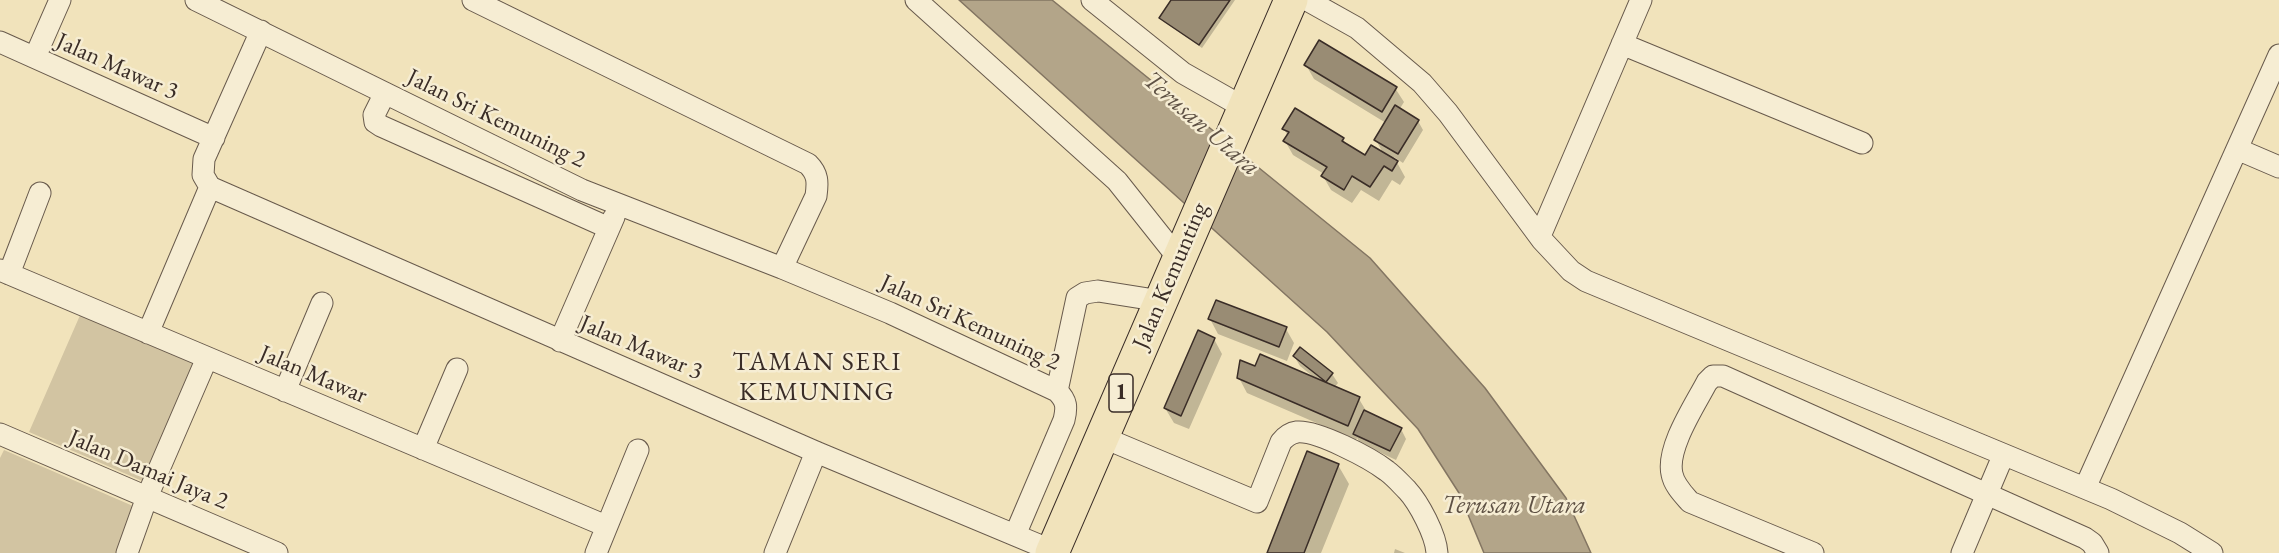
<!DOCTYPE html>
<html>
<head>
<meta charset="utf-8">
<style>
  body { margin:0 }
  canvas { display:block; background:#f1e3bb }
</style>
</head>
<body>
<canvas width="2279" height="553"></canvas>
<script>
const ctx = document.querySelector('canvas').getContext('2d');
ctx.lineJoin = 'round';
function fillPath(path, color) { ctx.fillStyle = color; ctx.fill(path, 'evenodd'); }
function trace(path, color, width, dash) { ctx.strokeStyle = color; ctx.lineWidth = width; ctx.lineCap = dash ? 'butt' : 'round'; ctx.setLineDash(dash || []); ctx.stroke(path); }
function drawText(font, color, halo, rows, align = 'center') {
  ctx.font = font + ' "EB Garamond",serif'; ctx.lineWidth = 5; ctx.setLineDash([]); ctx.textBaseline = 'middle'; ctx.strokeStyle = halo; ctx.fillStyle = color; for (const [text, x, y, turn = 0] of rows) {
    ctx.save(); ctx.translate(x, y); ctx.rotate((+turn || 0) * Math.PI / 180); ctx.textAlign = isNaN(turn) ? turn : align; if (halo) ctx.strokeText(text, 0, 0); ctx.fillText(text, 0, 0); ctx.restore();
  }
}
const green = new Path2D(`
  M81 313 199 364 147 483 29 432Z
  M4 450 133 506 120 553H0V458Z`);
const water = new Path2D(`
  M959 0H1052L1370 258 1485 388 1566 498 1591 553H1484L1459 493 1418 429 1327 332Z`);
const shadow = new Path2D(`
  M1173 0H1235L1202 48 1164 22 1161 18Z
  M1306 65 1395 88 1404 102 1399 110 1418 121 1423 130 1403 163 1394 157 1405 177 1400 185 1392 180 1379 201 1361 190 1352 203 1331 190 1323 176 1324 174 1293 155 1285 141 1288 136 1284 129 1343 139 1347 146 1366 157 1384 155 1376 140 1386 123 1314 79Z
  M1210 319 1286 329 1294 343 1287 361 1218 334Z
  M1214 339 1222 354 1189 429 1174 423 1165 408Z
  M1294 356 1332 374 1338 383 1334 388 1359 399 1368 414 1401 429 1406 439 1396 460 1360 443 1357 438 1356 440 1247 393 1239 378 1256 368 1316 379 1300 366Z
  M1338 465 1349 484 1321 553H1268Z
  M1395 549 1405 553H1394Z`);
const building = new Path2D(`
  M1171 0H1230L1199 45 1159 18Z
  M1319 40 1397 87 1382 112 1304 65Z
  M1395 105 1419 120 1398 154 1374 140Z
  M1295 108 1344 138 1342 141 1365 155 1371 145 1398 161 1392 171 1384 166 1370 187 1352 176 1344 190 1321 176 1327 167 1283 141 1289 132 1282 129Z
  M1216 300 1287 327 1279 347 1208 319Z
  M1198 330 1215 338 1181 416 1164 408Z
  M1300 347 1333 373 1326 382 1293 356Z
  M1260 354 1360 397 1348 426 1237 378 1240 360 1255 366Z
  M1364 410 1402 428 1390 451 1353 434Z
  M1307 451 1339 464 1304 553H1267Z`);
const minor = new Path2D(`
  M196 0 582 190 782 268 890 313 1057 391C1067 401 1067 407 1064 420L1015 535
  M473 0 808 164C818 174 818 182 816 196L782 268
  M916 0 1117 181 1179 259
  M1092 0 1183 73 1243 107
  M1307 0 1357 28 1422 83 1448 113 1542 240 1571 271 1586 281 2111 499 2180 533 2212 553
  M261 31 204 159 203 175 210 187 816 452 1053 551
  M0 42 214 138
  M1622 44 1862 143
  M35 57 60 0
  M385 93 374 115 375 122 381 126 609 228
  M2237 149 2279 167
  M1540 236 1641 0
  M0 270 606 526
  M9 274 40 193
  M148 333 210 187
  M560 341 614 217
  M285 391 322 303
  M1057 391 1077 298 1085 293 1098 291 1161 301
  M0 434 277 553
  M1102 437 1257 502 1281 442C1285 437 1290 433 1297 432 1317 430 1370 458 1387 471 1394 476 1401 484 1407 490 1419 503 1436 535 1437 553
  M423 449 457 369
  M2085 488 2279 55
  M127 553 147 497 207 358
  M596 553 638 450
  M775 553 816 452
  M1813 553 1690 502C1683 494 1674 485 1672 474 1666 448 1695 405 1707 382L1713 376H1723L2085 538 2092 543 2098 553
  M1962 553 2003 456`);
const primary = new Path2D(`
  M1052 553 1291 0`);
const shields = [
  [1121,393,24]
];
const shieldNames = [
  ["1",1121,393]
];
const streetNames = [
  ["Jalan Mawar 3",117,67,24],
  ["Jalan Sri Kemuning 2",496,119,26],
  ["Jalan Kemunting",1171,276,-67],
  ["Jalan Sri Kemuning 2",970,323,25],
  ["Jalan Mawar 3",641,348,23],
  ["Jalan Mawar",313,375,23],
  ["Jalan Damai Jaya 2",148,470,23]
];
const waterNames = [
  ["Terusan Utara",1201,124,41],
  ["Terusan Utara",1514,506]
];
const neighbourhoodNames = [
  ["TAMAN SERI",817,363],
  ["KEMUNING",817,393]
];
fillPath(green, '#d2c4a2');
fillPath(water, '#b3a589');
trace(water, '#837562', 1.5);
fillPath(shadow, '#0003');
fillPath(building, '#998c74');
trace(building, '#3a2d27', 1.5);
trace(minor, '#685a4c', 23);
trace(primary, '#3a2d27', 35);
trace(minor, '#f6edd3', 21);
trace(primary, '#f1e3bb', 33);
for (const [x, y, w] of shields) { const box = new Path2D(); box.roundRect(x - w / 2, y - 19, w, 38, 4.5); ctx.fillStyle = '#f6edd3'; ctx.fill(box); trace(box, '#3a2d27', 1.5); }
drawText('bold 22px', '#3a2d27', null, shieldNames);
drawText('24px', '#3a2d27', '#f6edd3', streetNames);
drawText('italic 26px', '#5e5144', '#f6edd3', waterNames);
ctx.letterSpacing = '1.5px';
drawText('26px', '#3a2d27', '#f6edd3', neighbourhoodNames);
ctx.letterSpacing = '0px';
</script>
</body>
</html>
